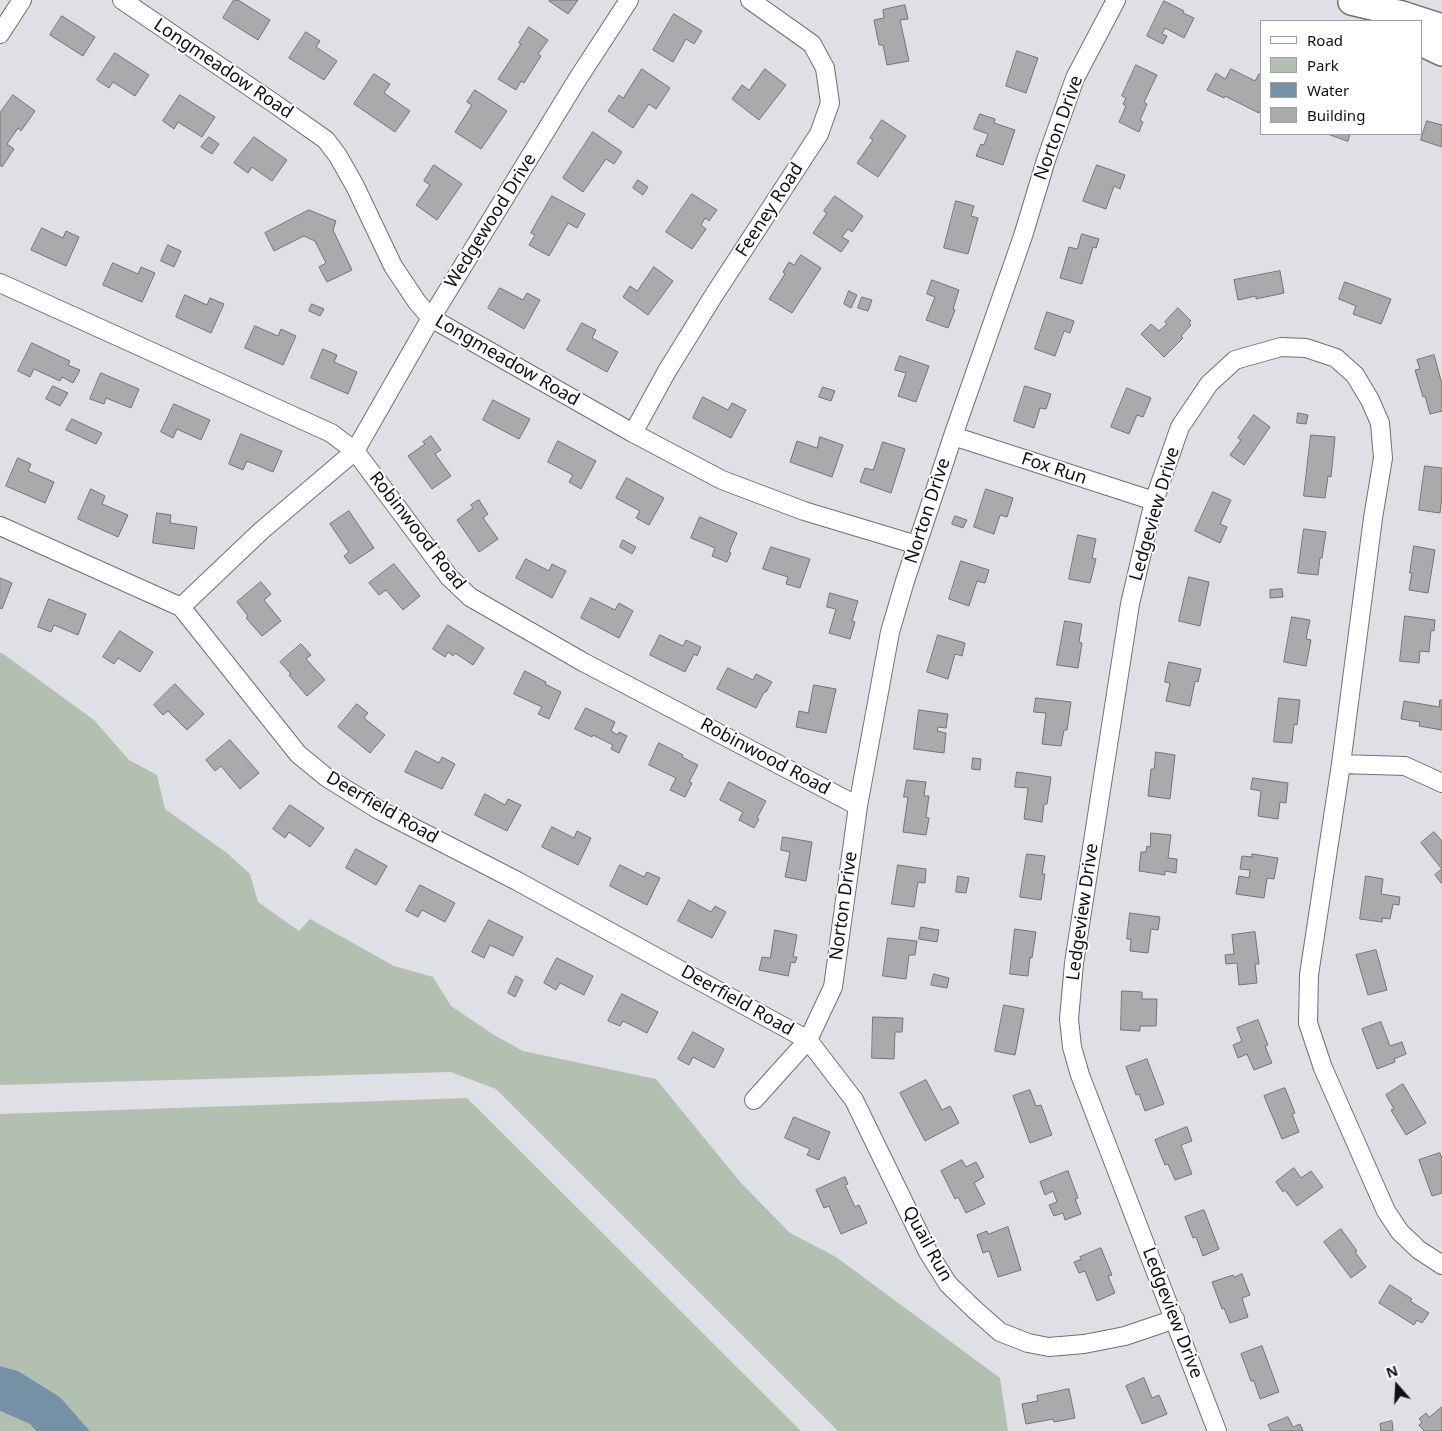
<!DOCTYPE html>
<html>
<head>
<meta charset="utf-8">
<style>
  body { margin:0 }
  #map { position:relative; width:1442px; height:1431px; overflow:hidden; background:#dfe0e5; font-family:"Noto Sans",sans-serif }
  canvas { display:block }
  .legend { position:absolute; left:1260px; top:20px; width:162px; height:115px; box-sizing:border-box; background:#fff; border:1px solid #a0a0a1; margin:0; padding:6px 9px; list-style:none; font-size:15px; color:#111113 }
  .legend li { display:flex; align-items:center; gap:10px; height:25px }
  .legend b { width:25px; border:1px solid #a0a0a1 }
  .north { position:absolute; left:1372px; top:1361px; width:50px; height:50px; -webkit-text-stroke:4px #fff; paint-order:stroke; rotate:341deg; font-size:14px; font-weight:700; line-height:20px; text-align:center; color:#111113 }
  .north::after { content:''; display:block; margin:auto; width:18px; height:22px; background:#111113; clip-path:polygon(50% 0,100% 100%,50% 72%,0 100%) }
</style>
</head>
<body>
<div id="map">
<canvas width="1442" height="1431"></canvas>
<ul class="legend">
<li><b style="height:6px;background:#fff"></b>Road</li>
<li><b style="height:14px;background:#b2c0af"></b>Park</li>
<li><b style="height:14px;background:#7591a5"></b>Water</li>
<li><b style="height:14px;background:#aca9ad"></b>Building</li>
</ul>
<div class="north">N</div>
</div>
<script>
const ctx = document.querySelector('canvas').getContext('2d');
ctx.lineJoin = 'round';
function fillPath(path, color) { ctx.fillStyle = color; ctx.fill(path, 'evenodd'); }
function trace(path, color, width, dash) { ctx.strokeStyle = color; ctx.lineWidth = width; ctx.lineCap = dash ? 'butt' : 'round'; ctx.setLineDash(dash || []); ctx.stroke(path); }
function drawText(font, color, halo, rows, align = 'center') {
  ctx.font = font + ' "Noto Sans",sans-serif'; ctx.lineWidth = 4; ctx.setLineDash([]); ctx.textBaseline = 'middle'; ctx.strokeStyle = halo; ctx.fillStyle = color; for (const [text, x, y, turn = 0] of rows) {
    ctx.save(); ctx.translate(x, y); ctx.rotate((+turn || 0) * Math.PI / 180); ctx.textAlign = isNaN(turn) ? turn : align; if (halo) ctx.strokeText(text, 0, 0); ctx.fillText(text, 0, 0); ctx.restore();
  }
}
const green = new Path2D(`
  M0 653H2L94 720 129 760 157 775 165 809 227 853 250 874 258 902 299 931 310 919 394 966 433 977 451 1006 494 1035 523 1051 656 1079 741 1183 790 1233 836 1257 1000 1378 1008 1431H838L496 1089 451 1072 0 1085Z
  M467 1098 801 1431H90L60 1397 18 1371 0 1366V1114Z
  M0 1411 30 1424 36 1431H0Z`);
const water = new Path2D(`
  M0 1366 18 1371 60 1397 90 1431H36L30 1424 0 1411Z`);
const building = new Path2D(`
  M234 0H238L270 20 258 40 223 18Z
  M550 0H578L568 14 549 1Z
  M1164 1 1184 11 1183 13 1194 18 1184 38 1165 28 1162 34 1167 36 1163 44 1147 36Z
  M905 5 908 19 900 20 909 61 887 65 883 45H879L874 20 884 18 883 10Z
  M674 14 702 31 694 44 686 39 673 62 653 50Z
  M62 16 95 37 83 56 50 35Z
  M529 27 548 40 538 54 541 56 524 83 521 81 516 90 498 79 521 44 519 43Z
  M306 32 320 41 316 47 337 61 324 80 289 58Z
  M1017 51 1038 58 1026 93 1006 86Z
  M115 53 149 75 135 96 113 82 109 88 97 80Z
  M1136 65 1157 75 1144 102 1147 104 1140 120 1143 122 1139 132 1119 122 1126 106 1123 104 1126 98 1122 96Z
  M642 69 670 88 656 109 649 104 633 128 608 111 619 95 623 98Z
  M765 69 786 85 759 120 732 99 742 85 749 90Z
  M1231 69 1255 81 1259 74 1261 75V109L1259 113 1225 96 1224 98 1207 90 1216 73 1225 79Z
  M374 74 390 84 384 93 410 111 395 132 354 104Z
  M475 90 507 111 481 149 455 132 472 105 467 102Z
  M13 95 35 111 21 131 18 128 7 144 14 149 2 167 0 165V113Z
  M180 95 215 117 202 137 178 122 174 129 163 121Z
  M980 114 995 119 994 123 1015 130 1003 165 976 156 981 144 984 145 988 134 974 129Z
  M882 120 906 136 878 177 857 163 873 140 870 138Z
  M1427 121 1442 125V147L1421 140Z
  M593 132 622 152 614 164 606 159 583 192 563 178Z
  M1328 134H1350L1348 141Z
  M209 137 219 144 212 154 201 147Z
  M254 137 287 160 272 181 252 167 248 173 234 163Z
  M434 165 462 184 437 220 416 205 430 185 424 181Z
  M1097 165 1125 175 1120 189 1114 186 1106 209 1083 201Z
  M638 180 648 187 643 195 633 188Z
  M692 194 717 210 709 221 705 218 701 225 706 229 692 249 666 232Z
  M552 196 585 214 577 228 568 223 549 256 529 245 535 235 531 233Z
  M835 196 863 216 852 232 848 229 842 237 849 241 841 252 813 233 827 213 824 211Z
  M956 201 974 206 971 216 978 218 968 254 944 248Z
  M309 210 336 221 333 230 352 270 327 282 319 267 326 263 315 241 304 236 274 251 265 233Z
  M42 228 63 238 66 231 79 237 66 266 31 250Z
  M1082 234 1099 239 1096 248 1093 247 1082 284 1060 278 1069 247 1077 249Z
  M168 245 181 251 174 267 161 261Z
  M801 255 821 268 792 313 769 299 785 274 783 272 789 262 794 265Z
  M113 263 138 274 141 267 155 273 142 302 103 285Z
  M654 267 673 281 648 315 623 297 630 286 637 291Z
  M1280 271 1284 293 1256 299V296L1238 300 1234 280Z
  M932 280 959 290 953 309 955 310 948 328 926 320 935 297 927 294Z
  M1345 282 1391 299 1381 324 1353 314 1356 306 1339 299Z
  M500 288 523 300 527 293 540 300 524 329 488 308Z
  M849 291 857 295 851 308 844 304Z
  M185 295 207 305 210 298 224 304 211 333 176 317Z
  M862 297 872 300 868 311 858 308Z
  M312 304 324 309 320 316 309 311Z
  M1178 308 1191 321 1189 323 1191 325 1181 336 1183 338 1164 357 1141 334 1151 324 1159 331 1167 324 1165 322Z
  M1047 312 1074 321 1070 333 1064 331 1055 356 1035 349Z
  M582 323 596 330 592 338 618 352 607 372 567 350Z
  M255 326 278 336 281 329 296 336 283 365 245 348Z
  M32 343 70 361 68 365 80 370 73 383 62 377 60 381 34 369 30 377 18 371Z
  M323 349 337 355 334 362 357 372 348 394 311 378Z
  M1434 355 1442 384V411L1430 414 1425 396 1423 397 1415 370 1420 369 1417 360Z
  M900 356 929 366 916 402 898 396 906 373 895 370Z
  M101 373 139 389 131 408 106 398 104 404 90 399Z
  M53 386 68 393 60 406 46 399Z
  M1025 386 1051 394 1046 409 1040 408 1034 428 1014 421Z
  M823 387 835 391 831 401 819 397Z
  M1127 388 1151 398 1143 417 1137 415 1129 434 1111 427Z
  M703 397 728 410 732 403 746 410 731 438 693 418Z
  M493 400 530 419 519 439 483 420Z
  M174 404 210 420 201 440 177 429 173 438 161 432Z
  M1298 413 1308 415 1306 424 1297 423Z
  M1254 415 1270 427 1244 465 1230 455 1241 440 1238 438Z
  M72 419 102 433 96 444 66 430Z
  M241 434 282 451 273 472 247 461 243 470 229 464Z
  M1311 435 1335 437 1331 477 1328 476 1325 498 1304 496Z
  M431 436 441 450 435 454 451 476 432 489 408 456 425 444 423 442Z
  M820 437 843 445 832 477 790 462 797 441 817 448Z
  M558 441 596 461 581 489 569 482 573 475 548 462Z
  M883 442 905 449 891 493 860 482 865 468 873 470Z
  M18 458 31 464 28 471 54 482 45 503 6 486Z
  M1425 466 1442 468V496L1440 513 1419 510Z
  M627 478 664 498 649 525 636 518 640 511 616 498Z
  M91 489 105 496 102 504 128 515 118 537 78 519Z
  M986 489 1013 498 1007 517 1000 515 994 534 974 527Z
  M1213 492 1231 500 1220 524 1227 527 1220 543 1195 531Z
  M479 500 488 514 483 518 498 539 479 552 457 520 473 508 471 505Z
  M349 511 374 548 350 564 344 556 349 552 330 524Z
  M157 513 171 515 170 523 197 527 194 549 153 543Z
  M955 516 967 520 963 528 952 524Z
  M700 517 737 533 729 552 731 553 727 562 712 556 715 548 691 538Z
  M1304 529 1326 532 1322 558H1320L1318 575 1298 573Z
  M1078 535 1096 539 1092 558 1096 559 1090 583 1069 579Z
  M623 540 636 547 632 554 620 547Z
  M1414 546 1435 550 1428 593 1409 590 1412 573H1410Z
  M771 547 810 559 800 588 786 584 788 577 763 569Z
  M526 559 549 571 552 564 566 571 552 598 516 578Z
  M961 561 989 570 985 583 977 581 969 606 949 599Z
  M394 564 420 596 403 610 386 590 379 595 369 583Z
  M1189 577 1209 582 1200 626 1179 621Z
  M0 578 12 583 2 609 0 608Z
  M261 582 271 594 264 600 281 621 262 636 246 618 248 616 237 602Z
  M1282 589 1283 597 1270 598V590Z
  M830 593 858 601 852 621 855 622 850 639 829 633 836 609 827 607Z
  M591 598 615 610 619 603 633 611 619 638 581 618Z
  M49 599 86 614 78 635 54 625 51 632 38 627Z
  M1405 616 1435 620 1434 631 1431 630 1429 652 1420 651 1419 663 1400 661Z
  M1292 617 1310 620 1306 639 1311 640 1306 666 1284 662Z
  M1065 621 1082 624 1079 642 1082 643 1078 668 1057 665Z
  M448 625 484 648 473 665 455 653 453 656 448 652 445 657 433 649Z
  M120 631 153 652 140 672 118 658 114 664 103 657Z
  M660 635 683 646 686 640 701 647 697 656 694 654 685 672 650 655Z
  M938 635 965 643 962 656 955 654 948 679 927 672Z
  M301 644 311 655 306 659 325 680 307 696 289 675 291 674 280 662Z
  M1169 662 1201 669 1198 682 1195 681 1190 706 1166 701 1170 683 1165 682Z
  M728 668 753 680 756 674 772 682 766 692H764L756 708 717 689Z
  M525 671 546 682 545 684 561 692 549 719 538 714 542 707 514 694Z
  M175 684 204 714 187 730 168 711 163 715 154 705Z
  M814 685 836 689 826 733 796 727 799 711 808 713Z
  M1036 698 1071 702 1067 730H1064L1061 746 1042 744 1046 713 1034 712Z
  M1279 698 1300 700 1297 725 1294 724 1292 743 1274 742Z
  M1440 700H1442V730L1419 726 1420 722 1401 719 1404 701 1439 707Z
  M357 704 368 713 364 718 385 735 370 753 338 727Z
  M586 708 615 722 611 731 618 735 619 732 627 736 619 753 611 749 613 745 593 735 592 737 575 729Z
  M919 710 948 714 946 728 938 727 937 731 946 733 944 753 914 749Z
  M230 740 259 773 240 789 221 766 215 771 206 760Z
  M659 743 683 755 682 757 698 765 689 782 692 783 685 797 670 790 676 778 649 765Z
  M416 751 439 763 442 757 455 764 442 789 405 772Z
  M1156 752 1175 755 1170 799 1148 796 1151 769H1154Z
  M973 758 981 759 980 770 972 769Z
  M1017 772 1051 777 1047 804H1044L1042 822 1024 819 1028 788 1015 787Z
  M1253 778 1288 783 1286 803 1280 802 1278 819 1258 816 1261 791 1251 789Z
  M907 780 926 782 924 796H929L926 817 929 818 926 835 903 832 908 797H904Z
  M729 782 766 801 757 818 759 819 754 828 739 820 743 812 720 800Z
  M485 794 505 805 508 799 521 805 507 831 475 815Z
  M290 805 324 828 310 847 289 832 285 838 273 829Z
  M552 827 574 838 577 831 591 838 578 865 542 847Z
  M1434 832 1442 841V869L1421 843Z
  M1151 833 1171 835 1168 858 1177 859 1176 873 1165 871V875L1139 871 1141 852H1146L1147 846 1150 847Z
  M783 837 812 842 806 881 785 877 790 852 781 850Z
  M356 849 387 866 376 885 346 868Z
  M1027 854 1045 856 1042 874H1045L1041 900 1020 897Z
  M1252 854 1278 858 1274 879 1267 878 1264 898 1236 894 1239 876 1249 878 1250 870 1240 869 1242 856 1252 857Z
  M620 865 644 877 647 872 660 878 647 905 610 886Z
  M898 865 926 869 925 883 918 882 914 907 892 904Z
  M1442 869V884L1435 875Z
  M958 876 969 878 966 893 956 892Z
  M1366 876 1383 879 1381 894 1400 897 1399 905 1393 904 1390 919 1382 918V922L1360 919Z
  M420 885 455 903 445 922 422 910 418 917 406 911Z
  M689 900 711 912 715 906 726 912 712 938 678 921Z
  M1130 913 1160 917 1158 930 1151 929 1148 953 1130 951 1131 939H1127Z
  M489 920 523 937 513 956 490 945 484 958 472 952Z
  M921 927 939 930 937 942 919 939Z
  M1015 929 1036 932 1032 958 1030 957 1028 976 1010 974Z
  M775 930 797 935 793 957H797L795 963 791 962 788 976 759 970 762 957 770 958Z
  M1255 932 1259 964H1255L1257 983 1239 985 1237 963 1226 964 1225 955 1234 954 1232 935Z
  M888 938 917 941 915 955H909L906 979 883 976Z
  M1376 950 1387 990 1368 995 1356 955Z
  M557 958 593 976 584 995 560 983 556 990 544 983Z
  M934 974 949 978 947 988 931 985Z
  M516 976 523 980 515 997 508 993Z
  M1122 991 1142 992V999H1157L1156 1026H1140V1031L1121 1030Z
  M622 994 658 1012 647 1033 623 1021 620 1026 608 1021Z
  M1004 1005 1024 1009 1015 1055 995 1051Z
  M873 1017 903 1018 902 1032H895L894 1059 872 1058Z
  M1258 1020 1268 1045 1265 1046 1272 1063 1254 1070 1247 1054 1238 1058 1233 1045 1242 1041 1237 1028Z
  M1381 1022 1390 1046 1402 1042 1406 1054 1394 1059 1395 1062 1377 1069 1362 1029Z
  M693 1032 724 1049 714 1068 693 1057 689 1065 678 1059Z
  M1147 1059 1164 1104 1145 1111 1139 1094 1136 1095 1126 1067Z
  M926 1080 942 1110 950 1106 959 1123 925 1141 900 1093Z
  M1403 1084 1426 1123 1406 1135 1391 1110 1394 1109 1386 1095Z
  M1285 1088 1295 1113 1292 1114 1299 1132 1282 1139 1264 1096Z
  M1030 1090 1036 1106 1041 1105 1052 1135 1030 1143 1013 1096Z
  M794 1117 830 1132 819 1160 807 1155 810 1149 785 1138Z
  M1187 1127 1192 1141 1181 1145 1192 1174 1175 1180 1168 1164 1165 1165 1155 1140Z
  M1440 1153 1442 1159V1193L1432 1196 1419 1160Z
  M962 1160 966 1167 976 1162 984 1177 974 1183 985 1204 966 1213 958 1197 955 1199 941 1171Z
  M1294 1168 1301 1178 1311 1171 1323 1187 1297 1206 1285 1190 1283 1192 1276 1182Z
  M1068 1171 1078 1198 1075 1199 1081 1214 1065 1220 1063 1213 1054 1216 1049 1205 1057 1202 1053 1191 1045 1195 1040 1182Z
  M845 1177 848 1184 845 1185 855 1207 859 1205 867 1223 841 1234 829 1206 824 1208 816 1190Z
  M1204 1210 1219 1249 1203 1256 1196 1237 1193 1238 1185 1217Z
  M1008 1227 1021 1270 998 1277 989 1251 983 1253 977 1235 987 1231 988 1234Z
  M1341 1229 1357 1251 1355 1252 1366 1267 1351 1278 1324 1242Z
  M1101 1248 1112 1275 1108 1276 1115 1293 1097 1301 1085 1271 1079 1273 1074 1262 1082 1259 1080 1257Z
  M1242 1274 1250 1295 1242 1298 1248 1317 1230 1323 1224 1308 1222 1309 1212 1282 1233 1275 1234 1277Z
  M1390 1285 1412 1299 1410 1301 1429 1313 1422 1323 1417 1320 1414 1325 1379 1303Z
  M1262 1346 1279 1392 1260 1399 1254 1381H1251L1241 1354Z
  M1144 1378 1152 1398 1159 1395 1167 1414 1142 1424 1126 1386Z
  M1069 1389 1075 1418 1054 1422 1053 1419 1026 1424 1022 1404 1038 1401 1037 1396Z
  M1442 1407V1431H1424L1419 1425 1422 1422 1419 1419 1426 1413 1429 1417Z
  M1288 1417 1293 1427 1300 1424 1303 1431H1271L1268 1425Z
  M1392 1421 1393 1431H1381L1380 1424Z`);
const minor = new Path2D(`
  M122 0 275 104 326 140 338 156 355 186 393 266 417 302 431 318 633 433 722 480 804 511 917 545
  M0 34 22 0
  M0 283 331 433 355 451 449 577 470 597 583 662 858 806
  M633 433 667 371 714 295 819 134 830 103 825 68 812 44 750 0
  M953 436 1154 501
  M0 526 181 607 298 754 326 777 379 810 517 881 808 1040 854 1100 928 1252 948 1284 975 1310 1000 1332 1028 1343 1049 1347 1084 1344 1125 1336 1175 1319
  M181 607 261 531 355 451 431 318 577 80 629 0
  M1341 764 1405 766 1442 783
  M754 1100 808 1040 833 987 858 806 890 632 905 581 953 436 1023 236 1046 160 1075 78 1116 0
  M1217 1431 1080 1075 1072 1047 1069 1019 1074 963 1130 604 1154 501 1180 427 1209 384 1235 360 1281 347 1306 348 1336 358 1355 375 1370 400 1380 423 1383 458 1373 518 1341 764 1309 975 1308 1023 1323 1068 1386 1211 1400 1232 1419 1250 1442 1265`);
const secondary = new Path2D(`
  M1351 2 1402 14 1442 27
  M1421 43 1442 53`);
const streetNames = [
  ["Longmeadow Road",223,69,34],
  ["Norton Drive",1059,128,-70],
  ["Feeney Road",770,210,-57],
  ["Wedgewood Drive",491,221,-58],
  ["Longmeadow Road",507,361,30],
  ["Fox Run",1054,469,18],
  ["Norton Drive",928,511,-72],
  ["Ledgeview Drive",1155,514,-74],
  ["Robinwood Road",417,531,52],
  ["Robinwood Road",765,757,28],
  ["Deerfield Road",382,808,30],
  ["Norton Drive",844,906,-82],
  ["Ledgeview Drive",1083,912,-82],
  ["Deerfield Road",737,1001,29],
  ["Quail Run",927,1244,61],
  ["Ledgeview Drive",1172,1313,69]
];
fillPath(green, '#b2c0af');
fillPath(water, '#7591a5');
fillPath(building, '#aca9ad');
trace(building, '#757277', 1);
trace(minor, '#707075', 20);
trace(secondary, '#707075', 28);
trace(minor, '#fff', 18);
trace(secondary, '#fff', 25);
drawText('18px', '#111113', '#fff', streetNames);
</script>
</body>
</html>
